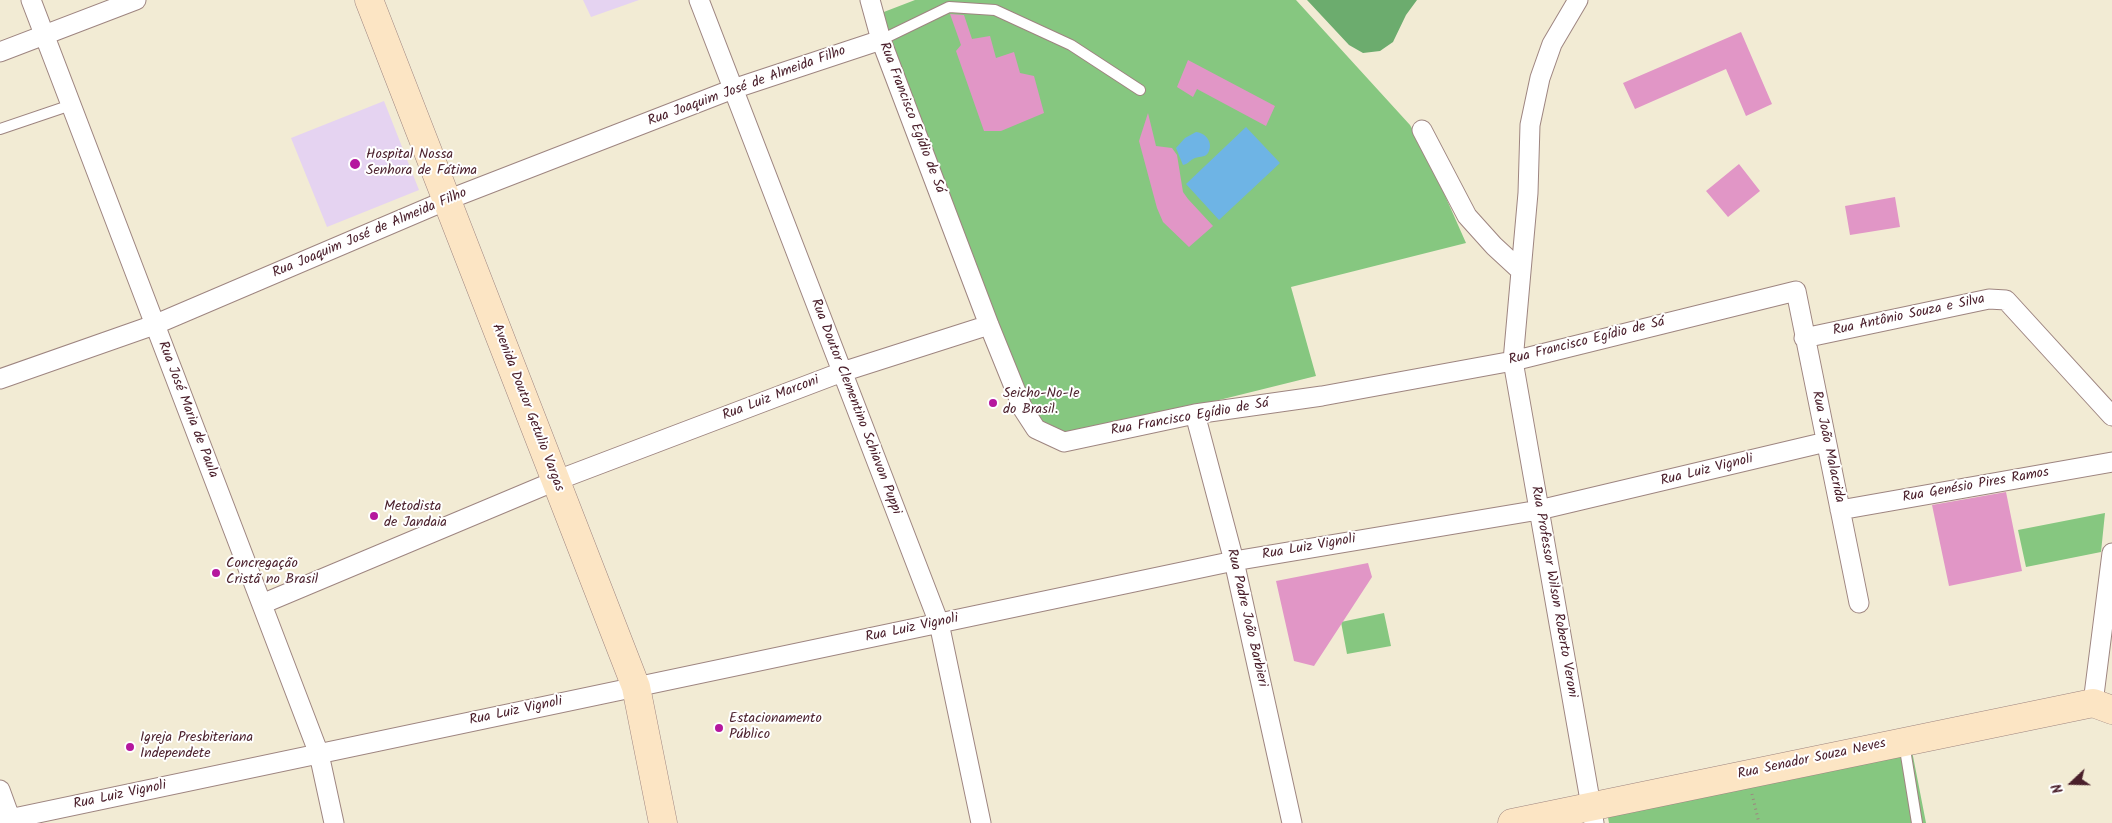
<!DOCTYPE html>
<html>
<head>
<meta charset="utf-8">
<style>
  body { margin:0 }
  #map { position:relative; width:2112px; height:823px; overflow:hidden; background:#f2ebd4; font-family:Kalam,sans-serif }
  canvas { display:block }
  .north { position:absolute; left:2047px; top:758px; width:50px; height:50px; -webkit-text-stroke:4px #fff; paint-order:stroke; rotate:249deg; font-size:14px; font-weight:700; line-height:20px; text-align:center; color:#4a1f2b }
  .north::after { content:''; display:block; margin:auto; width:18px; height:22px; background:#4a1f2b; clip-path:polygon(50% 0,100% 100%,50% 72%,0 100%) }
</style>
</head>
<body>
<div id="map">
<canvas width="2112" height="823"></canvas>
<div class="north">N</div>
</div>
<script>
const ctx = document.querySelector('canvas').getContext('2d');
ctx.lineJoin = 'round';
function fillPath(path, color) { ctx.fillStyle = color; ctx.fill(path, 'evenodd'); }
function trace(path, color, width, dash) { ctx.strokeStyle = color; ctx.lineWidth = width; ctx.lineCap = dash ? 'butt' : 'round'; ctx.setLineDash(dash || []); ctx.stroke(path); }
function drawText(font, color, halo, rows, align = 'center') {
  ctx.font = font + ' Kalam,sans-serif'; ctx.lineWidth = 4; ctx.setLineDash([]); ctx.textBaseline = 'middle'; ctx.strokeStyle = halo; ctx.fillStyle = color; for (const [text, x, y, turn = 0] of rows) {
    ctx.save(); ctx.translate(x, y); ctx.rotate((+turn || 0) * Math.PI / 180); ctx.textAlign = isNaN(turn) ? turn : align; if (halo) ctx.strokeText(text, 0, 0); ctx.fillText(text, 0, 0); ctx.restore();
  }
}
const built = new Path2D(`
  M583 0H639L591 17Z
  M384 101 419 190 327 227 291 138Z`);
const green = new Path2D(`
  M915 0H1296L1410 125 1431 164 1466 243 1291 287 1316 376 1070 437 1040 424 1026 403 876 15Z
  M2105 513 2101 552 2026 567 2018 530Z
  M1384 613 1391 646 1347 654 1341 622Z
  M1912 751 1926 823H1609L1607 812Z`);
const forest = new Path2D(`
  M1307 0H1417L1406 15 1393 42 1380 51 1363 53 1349 45Z`);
const water = new Path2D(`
  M1246 127 1280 163 1219 220 1186 184Z
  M1196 132C1206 133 1214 143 1208 153 1205 158 1198 156 1193 159 1189 161 1188 164 1183 165L1176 148 1185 138Z`);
const building = new Path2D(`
  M950 14 964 15 972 39 990 36 996 58 1014 52 1020 73 1034 76 1044 113 1001 131H984L956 51 961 45Z
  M1741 32 1772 104 1746 116 1726 69 1635 109 1623 83Z
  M1188 60 1275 106 1266 126 1197 89 1193 97 1177 87Z
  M1148 113 1156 146 1172 148 1177 155 1183 192 1188 199 1213 226 1189 247 1163 222 1157 208 1139 141Z
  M1739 164 1760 191 1728 217 1706 191Z
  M1895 197 1900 227 1850 235 1845 206Z
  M2006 492 2022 571 1949 586 1932 505Z
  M1368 563 1372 577 1314 666 1294 661 1276 581Z`);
const path = new Path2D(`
  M1752 794 1759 823`);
const lane = new Path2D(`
  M881 40 949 7 995 10 1071 45 1140 90
  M0 129 71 105
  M1904 743 1917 823`);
const street = new Path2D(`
  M31 0 319 754 334 823
  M699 0 939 623 981 823
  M870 0 881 40 989 325 1023 409 1036 429 1064 442 1195 414 1322 396 1513 361 1796 291 1859 603
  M1578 0 1552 44 1540 78 1530 125 1528 193 1513 361 1594 823
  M0 52 136 0
  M1422 130 1467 216 1494 246 1520 270
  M1804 338 1989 299 2006 300 2112 416
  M0 379 154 325 447 200 733 89 881 40
  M1195 414 1234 561 1292 823
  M1840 510 2112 462
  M262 604 555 481 842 372 989 325
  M2093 703 2112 553
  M0 790 12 823
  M0 821 1234 561 1539 510 1826 442`);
const secondary = new Path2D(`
  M369 0 636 687 663 823
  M1512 823 2093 703 2112 710`);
const markers = [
  [355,164,6,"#b5179e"],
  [993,403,5,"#b5179e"],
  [374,516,5,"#b5179e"],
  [216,573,5,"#b5179e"],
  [719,728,5,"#b5179e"],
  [130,747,5,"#b5179e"]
];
const streetNames = [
  ["Rua Joaquim José de Almeida Filho",747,87,-20],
  ["Rua Francisco Egídio de Sá",911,118,69],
  ["Rua Joaquim José de Almeida Filho",370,234,-23],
  ["Rua Antônio Souza e Silva",1909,316,-12],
  ["Rua Francisco Egídio de Sá",1587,342,-14],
  ["Rua Luiz Marconi",771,399,-21],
  ["Rua Doutor Clementino Schiavon Puppi",855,407,69],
  ["Avenida Doutor Getulio Vargas",527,408,69],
  ["Rua José Maria de Paula",187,410,69],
  ["Rua Francisco Egídio de Sá",1190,418,-10],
  ["Rua João Malacrida",1827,447,78],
  ["Rua Luiz Vignoli",1707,471,-14],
  ["Rua Genésio Pires Ramos",1976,486,-10],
  ["Rua Luiz Vignoli",1309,548,-10],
  ["Rua Professor Wilson Roberto Veroni",1553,592,80],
  ["Rua Padre João Barbieri",1246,618,77],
  ["Rua Luiz Vignoli",912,629,-12],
  ["Rua Luiz Vignoli",516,712,-12],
  ["Rua Senador Souza Neves",1812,760,-12],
  ["Rua Luiz Vignoli",120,796,-12]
];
const poiNames = [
  ["Hospital Nossa",366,156],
  ["Senhora de Fátima",366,172],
  ["Seicho-No-Ie",1003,395],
  ["do Brasil.",1003,411],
  ["Metodista",384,508],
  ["de Jandaia",384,524],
  ["Concregação",226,565],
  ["Cristã no Brasil",226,581],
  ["Estacionamento",729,720],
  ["Público",729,736],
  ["Igreja Presbiteriana",140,739],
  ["Independete",140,755]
];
fillPath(built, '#e5d3f1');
fillPath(green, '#86c780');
fillPath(forest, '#6cac6e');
fillPath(water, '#6eb4e5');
fillPath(building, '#e196c6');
trace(lane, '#9e8580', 12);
trace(street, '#9e8580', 21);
trace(secondary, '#9e8580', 29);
trace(path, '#9e8580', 3, [1, 4]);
trace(lane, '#fff', 10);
trace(street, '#fff', 19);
trace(secondary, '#fce5c4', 28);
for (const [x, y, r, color] of markers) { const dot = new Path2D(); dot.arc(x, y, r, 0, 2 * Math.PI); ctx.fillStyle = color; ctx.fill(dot); trace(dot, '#fff', 2); }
drawText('14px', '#4a1f2b', '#fff', streetNames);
drawText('14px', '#4a1f2b', '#fff', poiNames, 'left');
</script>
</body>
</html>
